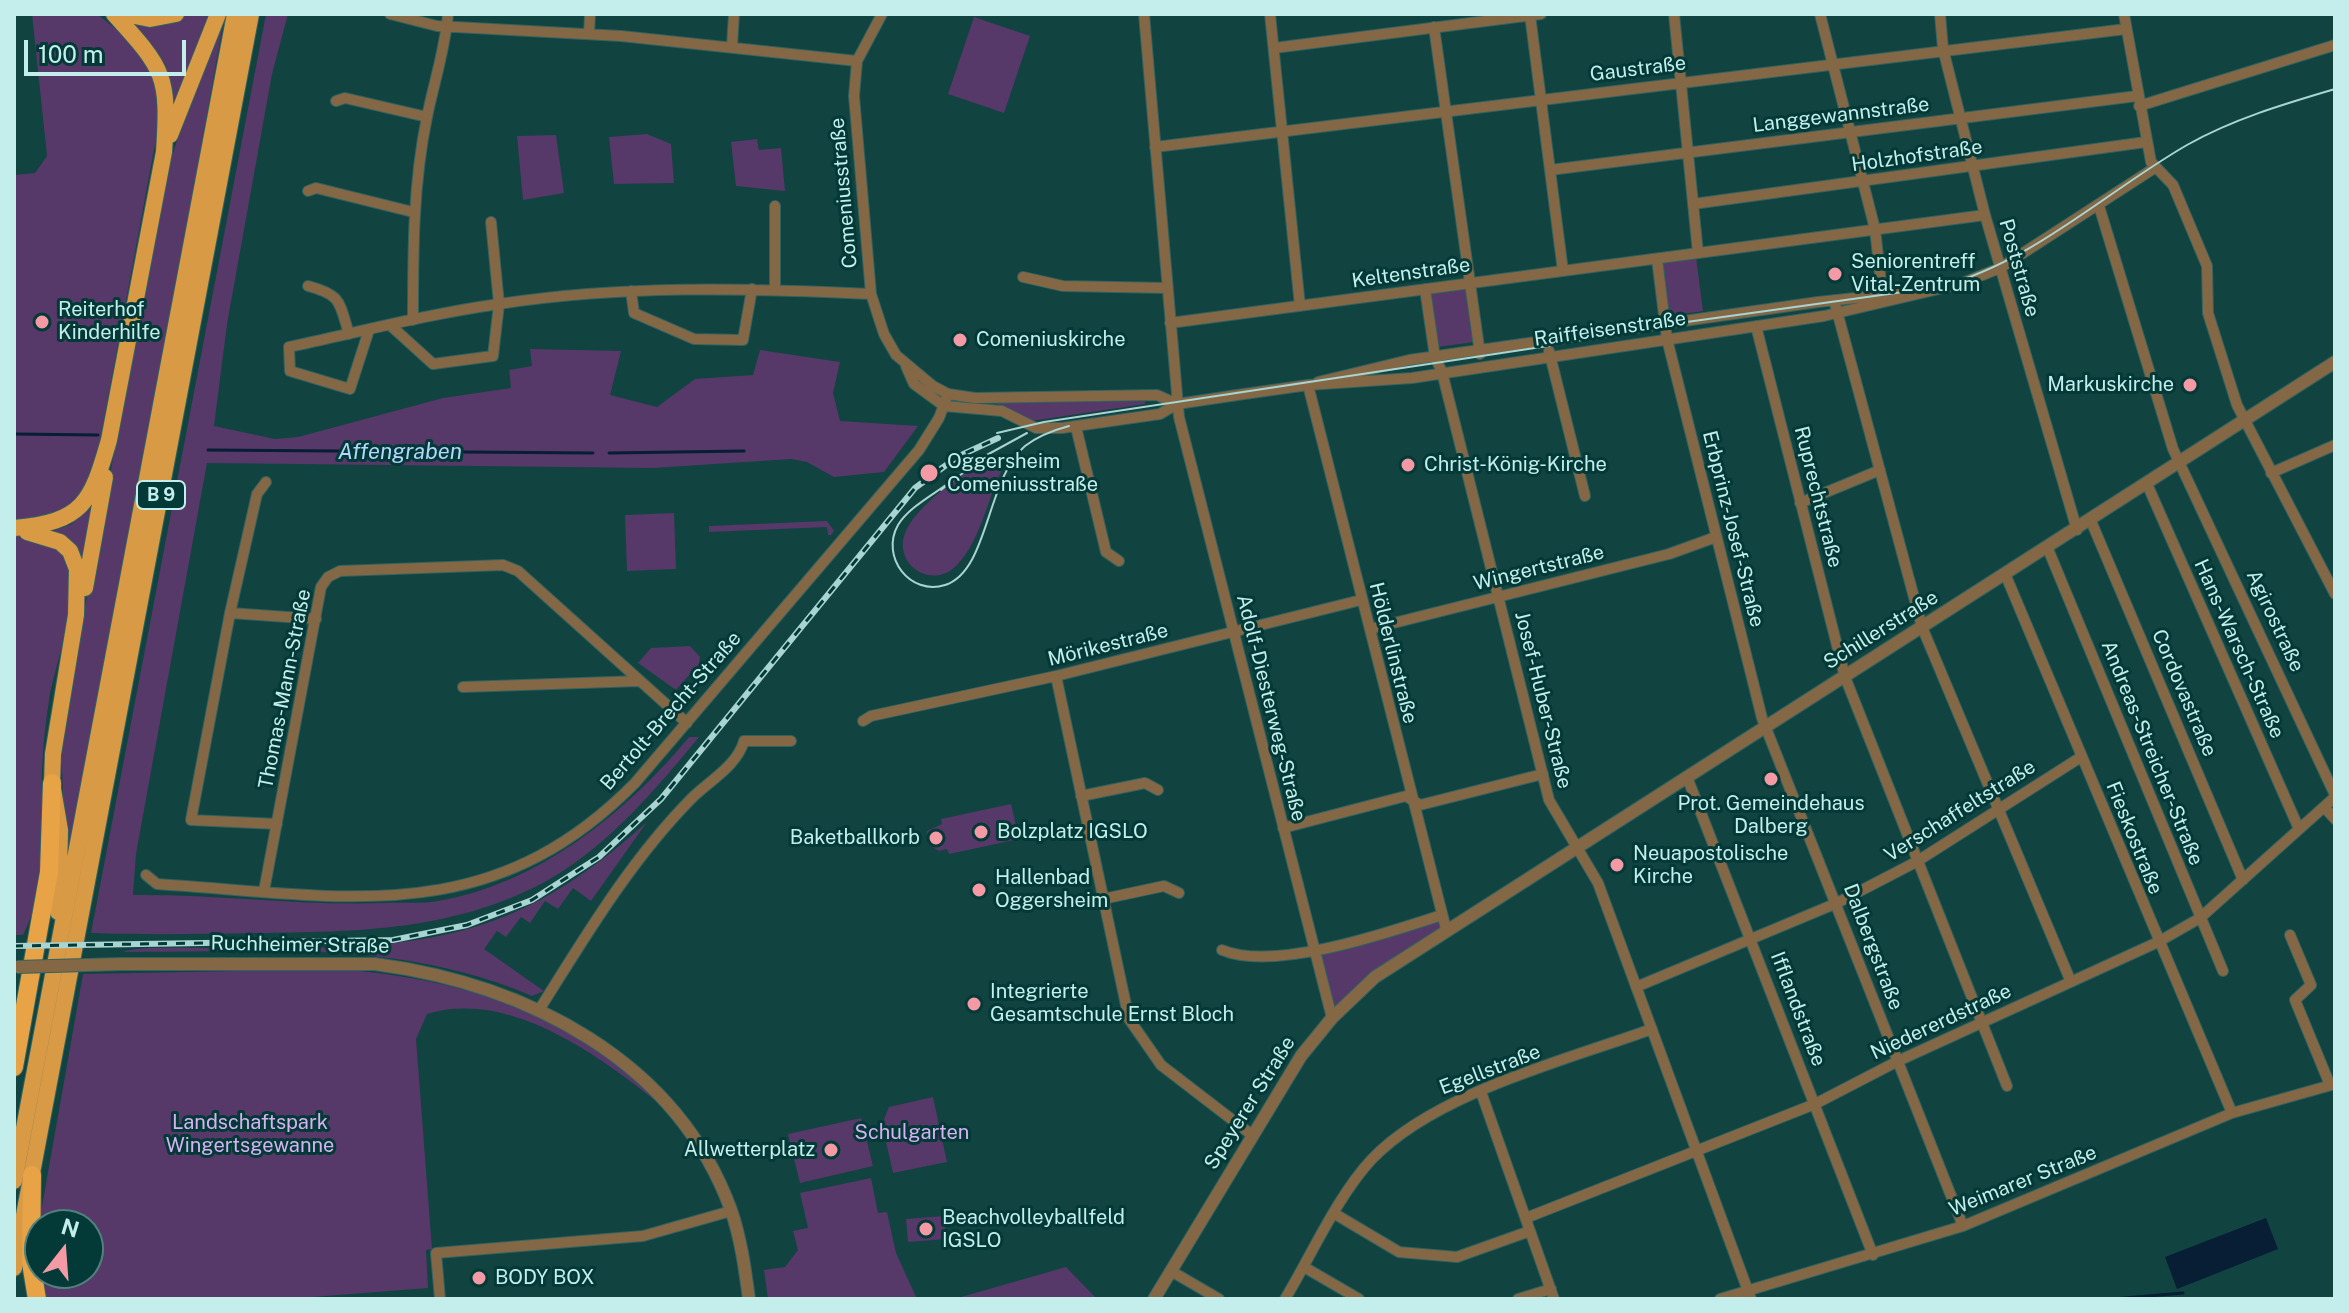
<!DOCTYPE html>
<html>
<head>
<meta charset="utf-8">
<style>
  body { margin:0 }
  #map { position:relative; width:2349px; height:1313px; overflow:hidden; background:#114341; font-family:"Public Sans",sans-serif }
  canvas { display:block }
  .frame { position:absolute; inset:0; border:16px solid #c4eeeb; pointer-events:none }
  .north { position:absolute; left:24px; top:1209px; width:80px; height:80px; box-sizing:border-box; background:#033937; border:2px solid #50817f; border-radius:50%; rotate:17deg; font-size:22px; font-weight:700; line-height:32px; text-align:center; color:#c4eeeb }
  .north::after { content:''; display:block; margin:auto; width:28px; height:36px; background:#f49aa5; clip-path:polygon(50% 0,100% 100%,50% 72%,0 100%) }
  .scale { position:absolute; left:24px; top:40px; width:162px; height:36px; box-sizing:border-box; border:4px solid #c4eeeb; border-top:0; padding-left:10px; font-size:24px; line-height:28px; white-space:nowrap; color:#c4eeeb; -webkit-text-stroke:6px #033937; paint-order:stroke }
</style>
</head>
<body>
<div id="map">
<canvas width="2349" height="1313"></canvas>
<div class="frame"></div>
<div class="north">N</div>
<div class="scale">100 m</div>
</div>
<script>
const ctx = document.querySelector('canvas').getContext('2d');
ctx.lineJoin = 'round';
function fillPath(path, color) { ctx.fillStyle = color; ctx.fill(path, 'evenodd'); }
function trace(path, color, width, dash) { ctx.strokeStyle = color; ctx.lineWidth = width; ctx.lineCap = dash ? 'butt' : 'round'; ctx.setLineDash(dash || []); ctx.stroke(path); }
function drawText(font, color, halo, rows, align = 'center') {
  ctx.font = font + ' "Public Sans",sans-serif'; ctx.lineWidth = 6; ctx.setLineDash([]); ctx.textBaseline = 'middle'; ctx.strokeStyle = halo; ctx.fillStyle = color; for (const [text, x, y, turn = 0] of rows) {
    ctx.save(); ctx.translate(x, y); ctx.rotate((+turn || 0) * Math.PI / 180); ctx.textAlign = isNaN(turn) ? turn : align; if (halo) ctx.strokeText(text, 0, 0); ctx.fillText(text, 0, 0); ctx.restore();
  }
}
const green = new Path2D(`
  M32 14H97L136 45 155 79 161 112 93 478 69 515 14 522V175L35 173 47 156Z
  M186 14H213L174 113 165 68 134 26Z
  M266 14H288L272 74 227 324 214 426 275 439 298 437 443 398 511 388 509 370 532 366 530 349 621 351 610 395 657 407 695 379 753 375 760 350 840 362 833 393 840 421 918 426 884 472 834 477 807 462 791 459 654 468 207 463 136 854 133 895C217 894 300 906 384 903 401 902 421 904 438 901 538 884 626 813 689 737H699C655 790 610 844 550 879 457 931 358 932 255 933 200 934 145 935 91 933Z
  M974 17 1030 36 1004 113 948 94Z
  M224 19 143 470 66 870 61 746 75 660 167 172 193 90Z
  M647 134 671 144 674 183 614 184 609 137Z
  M556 135 564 193 523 200 517 136Z
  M757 139 759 150 781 148 785 191 736 186 731 142Z
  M1696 257 1703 311 1667 316 1660 261Z
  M1467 287 1475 342 1437 347 1429 292Z
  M1145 401V404L1031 421 995 403Z
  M992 454 1004 466C987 497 982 540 956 566 932 590 893 565 905 533 917 503 966 473 992 454Z
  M96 496 83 563 72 546 53 531 72 524Z
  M674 513 676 569 627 571 625 515Z
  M827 521 834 531 831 535H828L827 527 709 532V526Z
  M14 536C33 536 56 541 67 558 86 585 53 669 49 701 44 732 41 767 42 799 42 848 46 890 23 935H14Z
  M690 646 700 657 699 664 676 690 638 663 651 648Z
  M1011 804 1019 839 949 854 947 849 939 851 928 844 927 831 942 824 941 819Z
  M647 822 591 901 573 888 558 909 545 901 530 923 521 917 506 937 497 931 484 949 544 991 532 996C399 939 264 952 123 952 143 944 216 949 243 949 419 947 510 946 647 822Z
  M1440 919 1442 928 1333 1012 1318 952Z
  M336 969C450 977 579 1011 657 1102 597 1054 508 989 427 1014L416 1039 432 1249 426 1250 428 1288 287 1299H47L40 1273H88V1225H40L38 1249 41 1212 83 974Z
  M933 1097 947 1162 893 1173 882 1124 889 1107Z
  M861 1118 873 1166 800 1183 788 1134Z
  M871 1178 878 1213 887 1212 896 1253 917 1299H768L764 1270 785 1267 798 1250 793 1231 808 1228 800 1193Z
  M944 1216 946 1239 908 1242 906 1219Z
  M1066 1267 1097 1299H954Z`);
const water = new Path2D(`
  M2266 1218 2278 1249 2177 1289 2165 1257Z`);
const stream = new Path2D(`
  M14 434 98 435
  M208 450 593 453
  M609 453 744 451
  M2113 1299 2183 1293`);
const minor = new Path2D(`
  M390 14 437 26 621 36 857 61
  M882 14 857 61 854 96 871 294 884 334 896 355 933 386 948 394 975 398 1157 395 1177 404
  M1144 14 1179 417 1332 1018
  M1270 14 1300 306
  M1674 14 1698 253
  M1820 14 1875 229 1883 301
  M1940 14 1943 49 1985 215 2077 530
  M2124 14 2151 162 2173 185 2207 266 2208 313 2237 405 2335 594
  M1530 15 1563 271
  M1434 27 1480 354
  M589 34 590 14
  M732 46 734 14
  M1274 48 1541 14
  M336 101 345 98 427 117
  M2139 106 2335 45
  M1155 147 2126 29
  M1550 170 2137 96
  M308 191 316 188 413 212
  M1693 204 2146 142
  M775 206V289
  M2099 206 2173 449 2335 795
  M1657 259 1667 339 1762 718 1963 1226
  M1023 277 1063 286 1167 288
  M308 286C342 295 339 302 349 334
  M1425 289 1435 357 1442 372 1549 800 1598 883 1751 1299
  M631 291 634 313 694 339 743 340 752 289
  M1834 300 1922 627 2071 982
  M413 320C413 252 413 184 427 117 434 82 445 50 448 14
  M1170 323 1985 215
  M390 325 433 364 493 356 499 304 491 222
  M1756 326 1845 677 2007 1086
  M369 330 350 389 290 371 289 347C359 332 428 314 499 304 622 285 747 288 871 294
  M1549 351 1585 496
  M906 366 914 384 944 406 1002 411 1036 428H1062L1160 414 1177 404 1244 394 1308 385 1412 378 1824 316 1960 284 2000 268 2156 167
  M1318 382 1409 360 1818 302 1911 292
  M1308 385 1446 929
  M1076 427 1106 552 1119 561
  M2271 473 2335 445
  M266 482 257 494 230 613 191 820 277 824
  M2147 484 2299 829
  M1800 503 1880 470
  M2091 521 2243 880
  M2048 549 2223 971
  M2006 576 2232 1113
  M230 613 316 619
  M1370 629 1669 554 1716 537
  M1056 676 1129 1019 1161 1065 1252 1135
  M463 687 640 681
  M863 721 871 716 1056 676 1361 600
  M1687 777 1873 1255
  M1081 796 1145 783 1158 790
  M2324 807 2335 819
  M1283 828 1406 796 1420 805 1543 774
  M146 875 157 884C344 896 489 931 635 783L919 450 939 418 948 394
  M264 891 321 587 328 577 340 571 503 565 518 571 687 723
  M1103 899 1164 886 1179 893
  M2290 935 2311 985 2295 1000 2330 1085
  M1222 950C1274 972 1387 933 1442 915
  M1636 987 1837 903 1916 862 2081 757
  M539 1010C585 937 630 861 691 799 709 781 737 766 744 741H791
  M1481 1092 1554 1299
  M1335 1214 1399 1252 1457 1257 1530 1231
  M1526 1218 1815 1104 1898 1061 2158 942 2200 918 2335 797
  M1304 1267 1359 1299
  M1171 1271 1219 1299
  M440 1299 436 1253 643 1236 731 1211
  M1285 1299C1311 1256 1338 1195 1372 1159 1435 1093 1566 1060 1652 1029
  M1518 1299 1551 1289
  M1720 1299 1963 1226 2232 1113 2335 1084`);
const tertiary = new Path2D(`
  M121 964H375C525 984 676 1059 731 1210 741 1239 745 1269 749 1299
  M1154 1299 1301 1056 1332 1018 1375 977 2335 362`);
const trunk = new Path2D(`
  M125 14 150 19 176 14
  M170 135 218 14
  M14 528C83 522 91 503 109 440L164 152C169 76 165 70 114 14
  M27 532 60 542 70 551 77 569 76 615 53 754 52 783 60 830 58 912
  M85 588 105 477
  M14 1181 235 14
  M14 1268 251 14`);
const motorway = new Path2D(`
  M14 1067 49 872 52 783
  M32 1175 31 1263 37 1299`);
const tram = new Path2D(`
  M997 433 1044 422 1548 346 1665 325 1939 287C2033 262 2104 193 2187 145 2233 119 2284 104 2335 89
  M950 482C933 495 909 507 898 525 880 557 910 596 945 585 989 571 986 479 1025 446 1038 436 1054 430 1069 426
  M941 490 985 456 1027 433`);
const rail = new Path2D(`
  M14 946 393 940 467 925 532 900 599 857 661 799 915 488 957 457 998 438`);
const tertiaryBridge = new Path2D(`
  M17 967 121 964`);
const markers = [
  [1835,274,8,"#f49aa5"],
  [42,322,8,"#f49aa5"],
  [960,340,8,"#f49aa5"],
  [2190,385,8,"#f49aa5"],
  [1408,465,8,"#f49aa5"],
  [929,473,10,"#f49aa5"],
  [1771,779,8,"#f49aa5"],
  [981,832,8,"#f49aa5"],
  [936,838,8,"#f49aa5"],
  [1617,865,8,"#f49aa5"],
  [979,890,8,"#f49aa5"],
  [974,1004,8,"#f49aa5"],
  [831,1150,8,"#f49aa5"],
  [926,1229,8,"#f49aa5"],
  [479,1278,8,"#f49aa5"]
];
const shields = [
  [161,495,48]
];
const shieldNames = [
  ["B 9",161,495]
];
const streetNames = [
  ["Gaustraße",1638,69,-7],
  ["Langgewannstraße",1841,115,-7],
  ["Holzhofstraße",1917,156,-8],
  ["Comeniusstraße",844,193,-95],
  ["Poststraße",2019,268,74],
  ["Keltenstraße",1411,273,-8],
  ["Raiffeisenstraße",1610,329,-8],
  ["Ruprechtstraße",1818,497,76],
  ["Erbprinz-Josef-Straße",1733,529,76],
  ["Wingertstraße",1539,568,-14],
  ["Agirostraße",2275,621,65],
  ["Schillerstraße",1881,630,-32],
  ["Mörikestraße",1108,645,-14],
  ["Hans-Warsch-Straße",2239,649,66],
  ["Hölderlinstraße",1393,653,76],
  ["Thomas-Mann-Straße",285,689,-79],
  ["Cordovastraße",2184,693,67],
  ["Josef-Huber-Straße",1543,700,76],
  ["Adolf-Diesterweg-Straße",1271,708,76],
  ["Bertolt-Brecht-Straße",671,711,-49],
  ["Andreas-Streicher-Straße",2152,753,68],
  ["Verschaffeltstraße",1960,811,-32],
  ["Fieskostraße",2134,838,68],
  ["Ruchheimer Straße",300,945,1],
  ["Dalbergstraße",1873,947,69],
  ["Ifflandstraße",1798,1009,69],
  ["Niedererdstraße",1941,1022,-25],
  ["Egellstraße",1490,1070,-21],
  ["Speyerer Straße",1250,1103,-58],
  ["Weimarer Straße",2023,1181,-22]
];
const poiNames = [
  ["Seniorentreff",1851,262],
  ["Vital-Zentrum",1851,285],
  ["Reiterhof",58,310],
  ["Kinderhilfe",58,333],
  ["Comeniuskirche",976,340],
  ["Markuskirche",2174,385,"right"],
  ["Oggersheim",947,462],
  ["Comeniusstraße",947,485],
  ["Christ-König-Kirche",1424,465],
  ["Prot. Gemeindehaus",1771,804,"center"],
  ["Dalberg",1771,827,"center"],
  ["Bolzplatz IGSLO",997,832],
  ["Baketballkorb",920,838,"right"],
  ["Neuapostolische",1633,854],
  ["Kirche",1633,877],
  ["Hallenbad",995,878],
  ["Oggersheim",995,901],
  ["Integrierte",990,992],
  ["Gesamtschule Ernst Bloch",990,1015],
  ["Allwetterplatz",815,1150,"right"],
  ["Beachvolleyballfeld",942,1218],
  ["IGSLO",942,1241],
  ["BODY BOX",495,1278]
];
const parkNames = [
  ["Landschaftspark",250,1123],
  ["Wingertsgewanne",250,1146],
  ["Schulgarten",912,1133]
];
const waterNames = [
  ["Affengraben",400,452]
];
fillPath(green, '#563869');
fillPath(water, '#071e35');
trace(stream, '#071e35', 3);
trace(minor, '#316260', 12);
trace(tertiary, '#316260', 14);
trace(trunk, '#316260', 18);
trace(motorway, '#316260', 20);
trace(minor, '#846846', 10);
trace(tertiary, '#846846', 12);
trace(trunk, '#d99a46', 16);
trace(motorway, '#e7a345', 18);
trace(tram, '#a8d4d1', 2);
trace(rail, '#a8d4d1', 6);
trace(rail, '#033937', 3, [9]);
trace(tertiaryBridge, '#316260', 14, []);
trace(tertiaryBridge, '#846846', 12);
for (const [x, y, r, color] of markers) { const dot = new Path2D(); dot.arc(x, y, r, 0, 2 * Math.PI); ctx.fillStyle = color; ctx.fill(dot); trace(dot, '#033937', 3); }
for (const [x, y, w] of shields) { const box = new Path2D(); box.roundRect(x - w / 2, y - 14, w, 28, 6); ctx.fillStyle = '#033937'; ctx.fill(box); trace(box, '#c4eeeb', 2); }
drawText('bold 18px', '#c4eeeb', null, shieldNames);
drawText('20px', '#c4eeeb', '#033937', streetNames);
drawText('20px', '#c4eeeb', '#033937', poiNames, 'left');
drawText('20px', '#d8b1f2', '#033937', parkNames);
drawText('italic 22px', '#b4d6fd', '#033937', waterNames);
</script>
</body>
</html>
